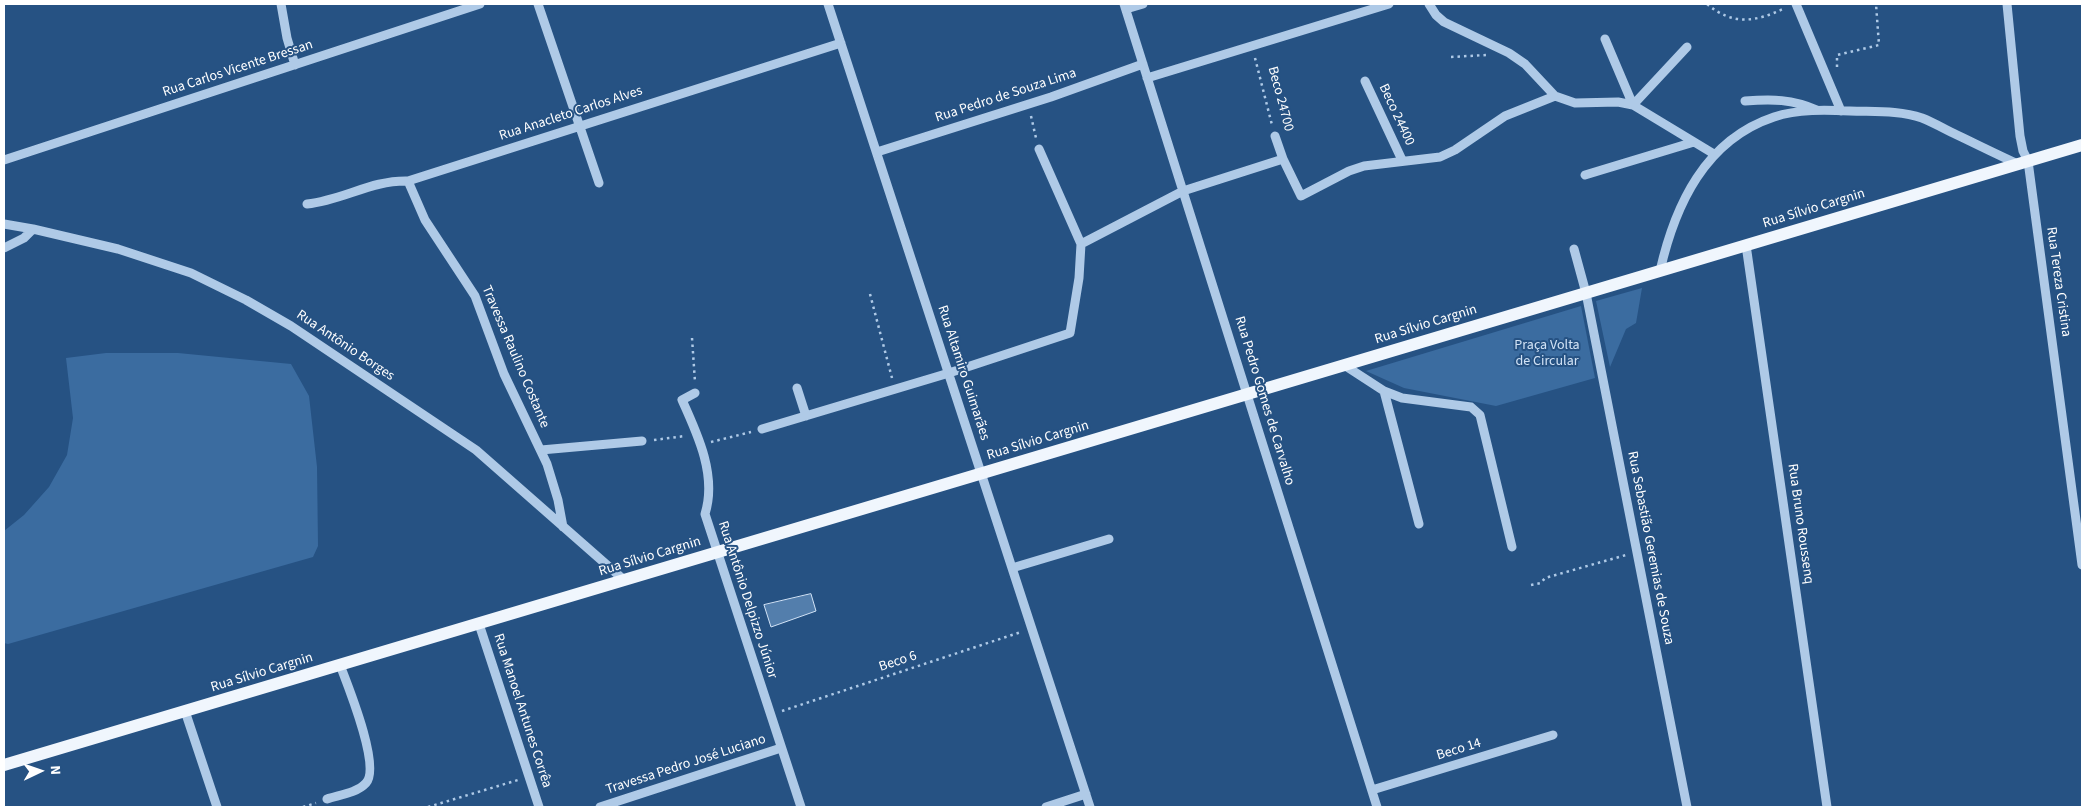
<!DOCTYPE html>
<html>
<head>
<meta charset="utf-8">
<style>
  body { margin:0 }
  #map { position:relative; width:2086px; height:811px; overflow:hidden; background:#265283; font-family:"Source Sans 3",sans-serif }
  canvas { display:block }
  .frame { position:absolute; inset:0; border:5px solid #fff; pointer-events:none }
  .north { position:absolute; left:15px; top:746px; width:50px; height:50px; -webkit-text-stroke:4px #265283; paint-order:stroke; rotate:87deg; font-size:14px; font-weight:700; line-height:20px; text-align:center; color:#fff }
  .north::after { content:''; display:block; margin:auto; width:18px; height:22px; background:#fff; clip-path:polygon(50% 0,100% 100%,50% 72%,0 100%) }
</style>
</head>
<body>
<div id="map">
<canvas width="2086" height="811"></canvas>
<div class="frame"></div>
<div class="north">N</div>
</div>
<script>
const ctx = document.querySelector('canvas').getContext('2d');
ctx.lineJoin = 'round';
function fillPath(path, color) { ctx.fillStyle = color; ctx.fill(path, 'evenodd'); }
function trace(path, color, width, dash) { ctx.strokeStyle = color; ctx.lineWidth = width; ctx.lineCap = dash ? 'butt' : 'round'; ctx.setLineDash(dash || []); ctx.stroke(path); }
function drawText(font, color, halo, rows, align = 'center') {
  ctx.font = font + ' "Source Sans 3",sans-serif'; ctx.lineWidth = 4; ctx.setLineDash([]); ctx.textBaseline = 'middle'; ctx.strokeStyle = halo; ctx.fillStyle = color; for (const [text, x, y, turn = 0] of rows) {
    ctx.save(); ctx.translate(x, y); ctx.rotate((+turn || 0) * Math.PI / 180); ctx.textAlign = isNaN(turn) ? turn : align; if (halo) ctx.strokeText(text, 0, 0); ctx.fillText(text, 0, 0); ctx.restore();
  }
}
const green = new Path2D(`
  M1642 288 1636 323 1626 329 1610 367 1596 301Z
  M1581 306 1595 378 1496 406 1404 388 1366 371Z
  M106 353H178L291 364 309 396 317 467 318 546 313 557 8 644 4 643V531L24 515 49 487 67 455 73 418 66 358Z`);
const building = new Path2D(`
  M811 594 816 611 771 627 764 605Z`);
const path = new Path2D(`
  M1707 4C1733 26 1756 22 1785 8
  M1451 57 1486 55
  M1255 58 1272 125
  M1837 67V55L1879 45 1876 4
  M1031 116 1036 138
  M870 294 892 378
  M692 338 695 382
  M654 440 685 436
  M711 442 751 432
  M1531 585 1541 583 1545 578 1626 555
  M782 711 1021 632
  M303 807 316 803
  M428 807 518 780`);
const minor = new Path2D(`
  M281 4 287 38 295 65
  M538 4 599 183
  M828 4 1090 807
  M1124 4 1377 807
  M1429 4 1436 15 1444 22 1509 53 1525 64 1555 96 1575 103 1618 102 1633 105 1714 154
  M1796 4 1841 111
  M2007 4 2020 136 2023 151 2028 161 2082 565
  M1126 9 1143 4
  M1605 39 1633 105 1687 47
  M1147 78 1389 4
  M1365 81 1402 160
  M1745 101C1772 99 1792 99 1817 110
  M1275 136 1283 159
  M877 152 1051 97 1143 64
  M4 160 480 4
  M1585 175 1694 142
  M408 181 425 220 475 296 504 374 547 464 558 500 563 527
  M307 204C344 200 371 180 408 181L841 43
  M4 224 33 229 118 249 191 273 246 300 291 326 476 450 624 580
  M1081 244 1183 191 1283 159 1301 196 1349 171 1364 166 1440 157 1455 150 1505 116 1555 96
  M1746 245 1827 807
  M4 248 24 238 33 229
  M1574 249 1586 293 1687 807
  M1660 271C1675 205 1705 140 1774 117 1798 109 1826 110 1850 111 1873 112 1899 110 1922 118 1932 122 1943 128 1953 133 1974 143 1996 154 2018 164
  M1344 365 1384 391 1402 398 1471 407 1480 415 1512 547
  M797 388 806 416
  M1384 391 1419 524
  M695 393 682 400C698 435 717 476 705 514L801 807
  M762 429 949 373 1070 333 1079 278 1081 244 1039 149
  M541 450 642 441
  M1012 568 1109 539
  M479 624 539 807
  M185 711 217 807
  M1372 790 1553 735
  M327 799C339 795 357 793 366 783 381 767 348 686 340 665
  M600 807 781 748
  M1046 807 1086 794`);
const major = new Path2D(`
  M4 765 2082 145`);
const streetNames = [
  ["Rua Carlos Vicente Bressan",238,69,-18],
  ["Rua Pedro de Souza Lima",1006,96,-18],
  ["Beco 24700",1280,99,75],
  ["Rua Anacleto Carlos Alves",571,114,-18],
  ["Beco 24400",1396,115,65],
  ["Rua Sílvio Cargnin",1814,209,-17],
  ["Rua Tereza Cristina",2058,282,82],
  ["Rua Sílvio Cargnin",1426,325,-17],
  ["Rua Antônio Borges",345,346,34],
  ["Travessa Raulino Costante",515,357,67],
  ["Rua Altamiro Guimarães",963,373,72],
  ["Rua Pedro Gomes de Carvalho",1264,401,73],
  ["Rua Sílvio Cargnin",1038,441,-17],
  ["Rua Bruno Roussenq",1800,524,82],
  ["Rua Sebastião Geremias de Souza",1650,548,79],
  ["Rua Sílvio Cargnin",650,557,-17],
  ["Rua Antônio Delpizzo Júnior",747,600,72],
  ["Beco 6",898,662,-18],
  ["Rua Sílvio Cargnin",262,673,-17],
  ["Rua Manoel Antunes Corrêa",522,711,72],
  ["Beco 14",1459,750,-17],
  ["Travessa Pedro José Luciano",686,765,-18]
];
const parkNames = [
  ["Praça Volta",1547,346],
  ["de Circular",1547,362]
];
fillPath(green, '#3b6ca0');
fillPath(building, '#537eac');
trace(building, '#d2e3f6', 1);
trace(path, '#afcae7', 2.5, [2.5, 4]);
trace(minor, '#afcae7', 9);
trace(major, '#f0f6fd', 12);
drawText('14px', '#fff', '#265283', streetNames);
drawText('14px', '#d2e3f6', '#265283', parkNames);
</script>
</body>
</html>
